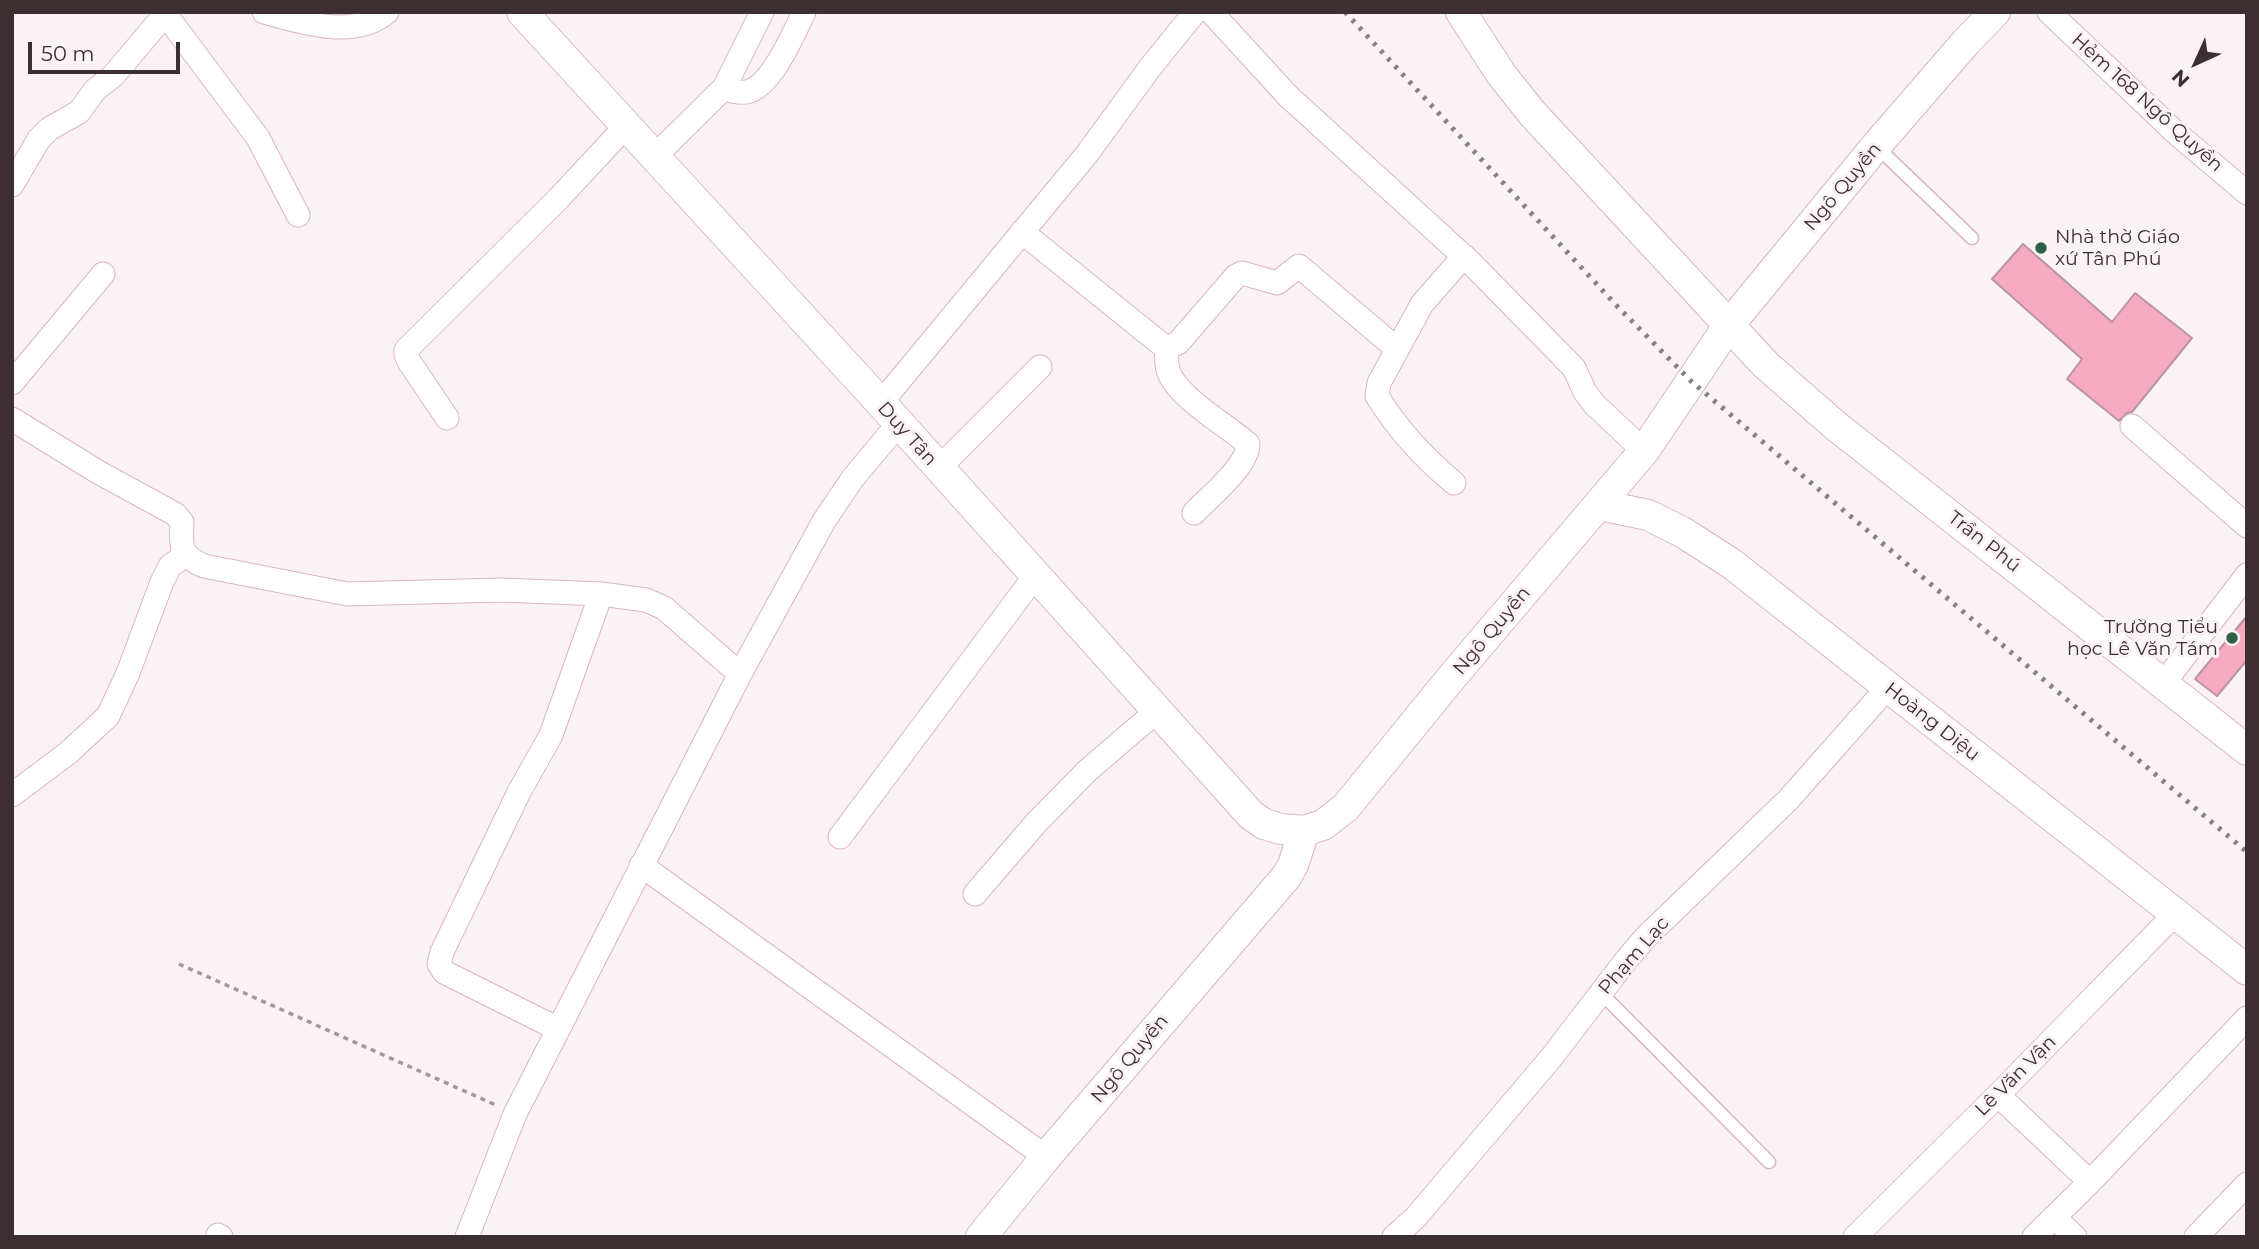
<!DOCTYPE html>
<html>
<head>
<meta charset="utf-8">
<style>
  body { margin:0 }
  #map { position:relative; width:2259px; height:1249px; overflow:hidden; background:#fbf2f5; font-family:Montserrat,sans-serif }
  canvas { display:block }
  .frame { position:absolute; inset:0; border:14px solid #3d2e32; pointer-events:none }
  .north { position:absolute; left:2161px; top:28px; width:70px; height:70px; -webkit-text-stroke:5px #fbf2f5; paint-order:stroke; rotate:225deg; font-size:19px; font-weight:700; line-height:28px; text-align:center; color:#3d2e32 }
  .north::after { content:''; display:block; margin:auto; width:24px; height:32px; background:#3d2e32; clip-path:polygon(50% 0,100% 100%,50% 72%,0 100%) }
  .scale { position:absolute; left:28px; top:42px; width:152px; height:32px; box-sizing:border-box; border:4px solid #3d2e32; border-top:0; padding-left:9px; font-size:21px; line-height:24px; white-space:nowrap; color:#3d2e32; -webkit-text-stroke:5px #fbf2f5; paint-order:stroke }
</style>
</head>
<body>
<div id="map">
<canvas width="2259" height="1249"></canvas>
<div class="frame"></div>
<div class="north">N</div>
<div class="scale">50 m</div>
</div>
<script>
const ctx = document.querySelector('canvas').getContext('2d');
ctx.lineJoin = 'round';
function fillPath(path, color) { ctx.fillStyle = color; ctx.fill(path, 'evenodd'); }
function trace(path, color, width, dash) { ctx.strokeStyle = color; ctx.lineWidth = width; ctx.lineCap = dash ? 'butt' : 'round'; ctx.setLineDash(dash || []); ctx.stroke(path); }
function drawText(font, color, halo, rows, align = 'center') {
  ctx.font = font + ' Montserrat,sans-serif'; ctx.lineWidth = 6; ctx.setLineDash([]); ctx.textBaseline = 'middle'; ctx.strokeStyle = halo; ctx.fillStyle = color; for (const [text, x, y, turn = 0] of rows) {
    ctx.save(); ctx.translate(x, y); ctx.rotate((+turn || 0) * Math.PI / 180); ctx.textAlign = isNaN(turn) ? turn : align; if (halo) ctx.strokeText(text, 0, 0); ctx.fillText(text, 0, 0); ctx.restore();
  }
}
const building = new Path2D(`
  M2023 244 2112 322 2135 293 2192 338 2132 412 2127 413 2119 421 2067 379 2082 359 1992 279Z
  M2247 616V660L2217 696 2195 679Z`);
const path = new Path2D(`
  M179 964 498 1106`);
const service = new Path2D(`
  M1876 146 1972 238
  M1601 993 1769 1162`);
const minor = new Path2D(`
  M264 12C302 22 353 40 387 12
  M1211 12 1288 96 1471 263 1574 368 1585 392 1594 404 1644 451
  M2049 12 2176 133 2247 193
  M166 15 258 138 298 215
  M724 88C731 91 739 93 746 92 771 88 794 33 804 12
  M654 157 724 88 762 12
  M12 185 39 139 49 129 79 112 95 90 113 76 167 12
  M1022 232 1166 348 1178 343 1236 276 1242 273 1277 283 1299 266 1397 349
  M1166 348C1167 355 1166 363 1168 370 1176 397 1227 425 1248 444 1248 466 1209 497 1194 513
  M12 383 103 274
  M880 404 1087 154 1149 69 1195 12
  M447 418 410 363 406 355V350L559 198 626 126
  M12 419 98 472 175 514 182 522C181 547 179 555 204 566L347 594 502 590 601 594 646 600 664 608 740 674
  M2132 426 2247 526
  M939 468 1040 367
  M1454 483C1424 458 1398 430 1377 396L1379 383 1422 304 1464 256
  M2163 684 2247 575
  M12 795 68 753 108 716 128 673 162 582 170 566 186 555
  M840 837 1035 576
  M641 865 1046 1157
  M975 894 1036 823 1087 771 1157 711
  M558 1029 444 972 439 964 442 952 519 792 551 735 601 594
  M1998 1095 2090 1182
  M2054 1217 2075 1237
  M218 1235 221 1237
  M467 1237 515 1114 740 674 824 521 853 478 899 423
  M1394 1237 1416 1217 1551 1058 1627 959 1646 937 1788 800 1888 687
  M1855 1237 1998 1095 2175 914
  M2034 1237 2090 1182 2247 1018
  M2196 1237 2247 1184`);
const tertiary = new Path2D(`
  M522 12 899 423 1251 815 1264 824 1281 829 1304 831 1323 825 1346 807 1452 677 1644 451 1729 325 1876 146 1966 42 1995 12
  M1461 12 1501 74 1532 113 1766 365 1836 426 2247 750
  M1600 505 1648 515 1684 533 1732 564 2247 970
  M981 1237 1046 1157 1286 877 1293 865 1304 831`);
const rail = new Path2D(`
  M1345 12 1617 306 1692 382 2247 852`);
const markers = [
  [2041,248,7,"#2d6248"],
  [2232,638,7,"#2d6248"]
];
const streetNames = [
  ["Hẻm 168 Ngô Quyền",2147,103,42],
  ["Ngô Quyền",1843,187,-50],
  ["Duy Tân",907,434,48],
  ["Trần Phú",1984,542,38],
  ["Ngô Quyền",1492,631,-50],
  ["Hoàng Diệu",1932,722,38],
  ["Phạm Lạc",1634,956,-49],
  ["Ngô Quyền",1130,1059,-50],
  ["Lê Văn Vận",2016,1076,-45]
];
const poiNames = [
  ["Nhà thờ Giáo",2055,237],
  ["xứ Tân Phú",2055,259],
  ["Trường Tiểu",2218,627,"right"],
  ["học Lê Văn Tám",2218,649,"right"]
];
fillPath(building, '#f6aac2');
trace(building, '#ba95a0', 2);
trace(service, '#dbb5c0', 15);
trace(minor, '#dbb5c0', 25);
trace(tertiary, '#dbb5c0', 32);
trace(path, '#a4989c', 3.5, [5, 5]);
trace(service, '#fff', 12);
trace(minor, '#fff', 23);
trace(tertiary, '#fff', 30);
trace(rail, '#8b7f82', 5, [3.5, 7]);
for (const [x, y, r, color] of markers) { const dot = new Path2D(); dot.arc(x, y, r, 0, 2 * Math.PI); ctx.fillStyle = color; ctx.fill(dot); trace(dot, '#fbf2f5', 2.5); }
drawText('19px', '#3d2e32', '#fbf2f5', streetNames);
drawText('19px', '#3d2e32', '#fbf2f5', poiNames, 'left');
</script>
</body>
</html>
